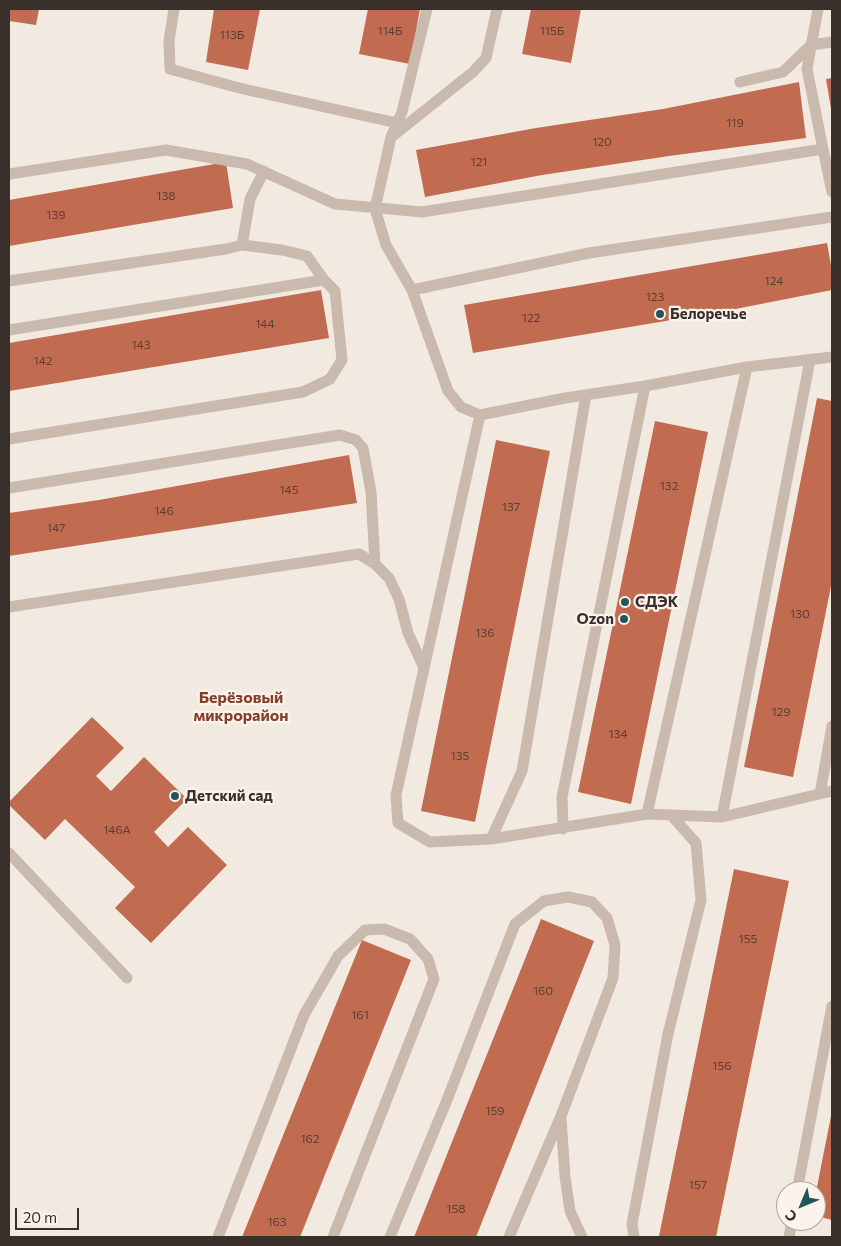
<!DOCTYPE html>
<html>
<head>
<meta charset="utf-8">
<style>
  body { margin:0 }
  #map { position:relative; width:841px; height:1246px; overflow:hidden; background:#f2eae1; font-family:Commissioner,sans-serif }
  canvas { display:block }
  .frame { position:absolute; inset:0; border:10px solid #39302b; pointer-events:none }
  .north { position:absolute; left:776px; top:1181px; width:50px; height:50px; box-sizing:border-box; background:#faf4ed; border:1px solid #ada69f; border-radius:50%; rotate:225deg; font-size:14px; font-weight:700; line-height:20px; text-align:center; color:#39302b }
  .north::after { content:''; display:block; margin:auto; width:18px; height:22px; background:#225559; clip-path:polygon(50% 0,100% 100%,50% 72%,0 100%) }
  .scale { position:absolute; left:15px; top:1208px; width:64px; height:22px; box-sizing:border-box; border:2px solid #39302b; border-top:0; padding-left:6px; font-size:15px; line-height:18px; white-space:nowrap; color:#39302b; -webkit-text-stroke:4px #faf4ed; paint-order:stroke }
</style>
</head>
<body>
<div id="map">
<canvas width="841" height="1246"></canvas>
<div class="frame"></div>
<div class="north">С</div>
<div class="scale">20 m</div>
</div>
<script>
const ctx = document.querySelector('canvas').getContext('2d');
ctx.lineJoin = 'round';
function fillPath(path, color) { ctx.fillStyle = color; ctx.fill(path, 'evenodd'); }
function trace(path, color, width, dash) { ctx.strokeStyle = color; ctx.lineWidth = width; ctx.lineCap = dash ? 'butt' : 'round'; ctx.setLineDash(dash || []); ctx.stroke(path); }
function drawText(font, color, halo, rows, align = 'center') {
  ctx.font = font + ' Commissioner,sans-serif'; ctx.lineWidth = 4.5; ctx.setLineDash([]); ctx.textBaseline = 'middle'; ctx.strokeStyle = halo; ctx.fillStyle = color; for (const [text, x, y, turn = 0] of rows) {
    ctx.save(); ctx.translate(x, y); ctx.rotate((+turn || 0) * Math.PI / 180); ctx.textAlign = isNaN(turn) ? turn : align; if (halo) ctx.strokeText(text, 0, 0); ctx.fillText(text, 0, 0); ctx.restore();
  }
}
const building = new Path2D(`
  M9 9H39L36 25 9 21Z
  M214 9H260L248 70 206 62Z
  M368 9H420L410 64 359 54Z
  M531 9H581L571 63 522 54Z
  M832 78V109H831L826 79Z
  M799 82 806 138 669 156 542 175 425 197 416 150 536 128 663 109Z
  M226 162 233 208 9 246V200Z
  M827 243 832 271V290L720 312 473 353 464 305Z
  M321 290 329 338 9 391V343Z
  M817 398 832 401V581L793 777 744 767Z
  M655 421 708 432 631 804 578 792Z
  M496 440 550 451 475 822 421 811Z
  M349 455 357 503 9 556V513L99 500Z
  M92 717 124 748 96 776 111 791 144 757 187 799 154 832 168 847 188 827 227 865 151 943 115 908 135 887 65 819 45 840 9 805V802Z
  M734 869 789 881 716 1237H666L659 1236Z
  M541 919 594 941 476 1237H414Z
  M362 940 411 960 300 1237H242Z
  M831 1116H832V1220L816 1216V1192Z`);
const lane = new Path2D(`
  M174 9 169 41 170 69 239 88 397 123
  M427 9 402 112 391 137 375 209 386 245 412 290 448 391 461 407 480 415 565 398 645 386 747 367 832 357
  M740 82 783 72 811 45 832 42
  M394 135 473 72 486 58 497 9
  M823 149 832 192
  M9 174 166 150 247 164 335 204 422 212 823 149 807 69 818 9
  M242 245 250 199 264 171
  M9 281 226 249 242 245 282 250 307 256 324 280
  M412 290 589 253 832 217
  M9 330 324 280 335 291 342 360 330 379 303 392 9 439
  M480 415 396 795 398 823 430 842 491 839 647 814 722 817 832 791
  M9 488 340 435 356 440 363 448 371 492 375 564
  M9 607 359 554 375 564 389 578 399 599 408 633 424 668
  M820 794 832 726
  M647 814 747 367
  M722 817 810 360
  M563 829 562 797 645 386
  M491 839 522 771 586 395
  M9 853 127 978
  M561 1119 565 1176 570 1211 582 1237
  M797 1191 832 1006
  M218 1237 304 1015 338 956 365 930 384 929 410 939 428 959 434 979 333 1237
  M390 1237 447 1100 515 924 544 901 568 897 592 902 607 918 615 945 613 978 561 1116 509 1237
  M634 1237 632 1224 668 1034 701 900 696 843 671 815
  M789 1237 792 1221`);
const markers = [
  [660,314,5,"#225559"],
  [625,602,5,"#225559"],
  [624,619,5,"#225559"],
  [175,796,5,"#225559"]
];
const numberNames = [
  ["114Б",390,31],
  ["115Б",552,31],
  ["113Б",232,35],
  ["119",735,123],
  ["120",602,142],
  ["121",479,162],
  ["138",166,196],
  ["139",56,215],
  ["124",774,281],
  ["123",655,297],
  ["122",531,318],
  ["144",265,324],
  ["143",141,345],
  ["142",43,361],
  ["132",669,486],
  ["145",289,490],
  ["137",511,507],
  ["146",164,511],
  ["147",56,528],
  ["130",800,614],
  ["136",485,633],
  ["129",781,712],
  ["134",618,734],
  ["135",460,756],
  ["146А",117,830],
  ["155",748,939],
  ["160",543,991],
  ["161",360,1015],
  ["156",722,1066],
  ["159",495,1111],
  ["162",310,1139],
  ["157",698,1185],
  ["158",456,1209],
  ["163",277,1222]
];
const poiNames = [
  ["Белоречье",670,314],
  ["СДЭК",635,602],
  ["Ozon",614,619,"right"],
  ["Детский сад",185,796]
];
const neighbourhoodNames = [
  ["Берёзовый",241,698],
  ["микрорайон",241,716]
];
fillPath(building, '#c16c50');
trace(lane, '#cabaad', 11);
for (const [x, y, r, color] of markers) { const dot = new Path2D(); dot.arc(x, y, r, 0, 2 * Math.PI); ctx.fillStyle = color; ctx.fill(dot); trace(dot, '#faf4ed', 2); }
drawText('12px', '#5b3f34', null, numberNames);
drawText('bold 15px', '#39302b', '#faf4ed', poiNames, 'left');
drawText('bold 16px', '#853e27', '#faf4ed', neighbourhoodNames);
</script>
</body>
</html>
